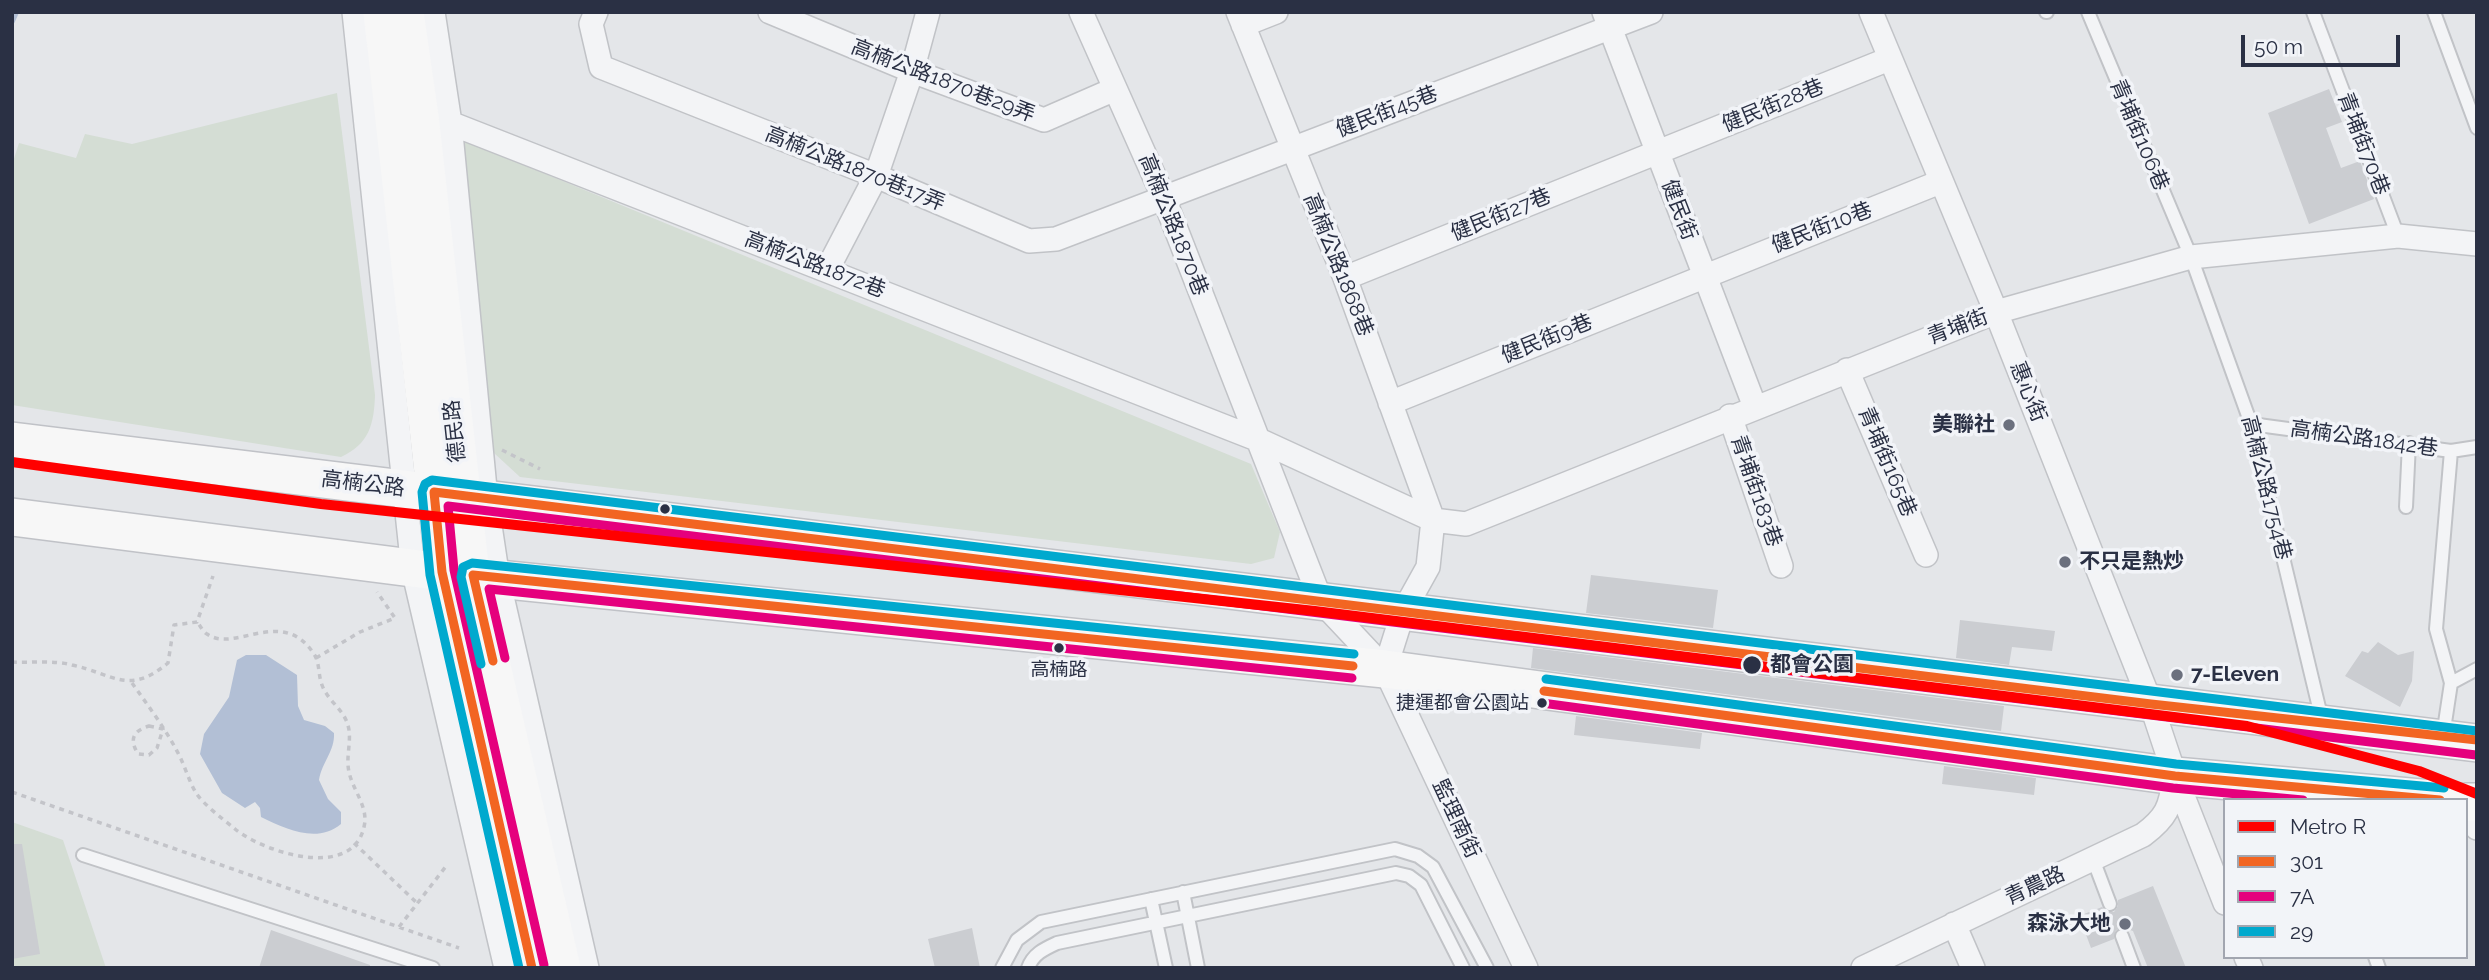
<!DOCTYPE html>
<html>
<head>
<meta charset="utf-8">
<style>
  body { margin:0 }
  #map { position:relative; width:2489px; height:980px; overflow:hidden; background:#e4e6e9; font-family:Raleway,sans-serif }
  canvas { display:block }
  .frame { position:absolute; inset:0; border:14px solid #2a3044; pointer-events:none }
  .legend { position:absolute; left:2223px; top:798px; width:245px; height:161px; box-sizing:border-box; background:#f2f4f8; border:2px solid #a2a6b0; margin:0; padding:9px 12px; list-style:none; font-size:21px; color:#2a3044 }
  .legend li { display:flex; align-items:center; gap:14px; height:35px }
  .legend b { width:35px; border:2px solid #a2a6b0 }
  .scale { position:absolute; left:2241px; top:35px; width:159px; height:32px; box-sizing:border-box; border:4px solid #2a3044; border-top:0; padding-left:9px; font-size:21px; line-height:24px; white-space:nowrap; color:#2a3044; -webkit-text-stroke:5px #f2f4f8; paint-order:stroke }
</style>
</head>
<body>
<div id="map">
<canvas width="2489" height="980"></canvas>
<div class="frame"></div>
<ul class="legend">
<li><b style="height:9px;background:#f00"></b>Metro R</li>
<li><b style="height:9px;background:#f26522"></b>301</li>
<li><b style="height:9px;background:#e5007d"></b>7A</li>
<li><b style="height:9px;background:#00a9ce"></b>29</li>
</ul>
<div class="scale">50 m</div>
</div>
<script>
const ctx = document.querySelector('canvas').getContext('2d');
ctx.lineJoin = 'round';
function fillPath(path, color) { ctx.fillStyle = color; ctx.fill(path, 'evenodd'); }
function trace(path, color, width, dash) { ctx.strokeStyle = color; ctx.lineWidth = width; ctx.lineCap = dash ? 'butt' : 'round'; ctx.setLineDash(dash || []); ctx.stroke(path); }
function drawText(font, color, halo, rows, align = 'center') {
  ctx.font = font + ' Raleway,"Noto Sans TC",sans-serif'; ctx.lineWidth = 7; ctx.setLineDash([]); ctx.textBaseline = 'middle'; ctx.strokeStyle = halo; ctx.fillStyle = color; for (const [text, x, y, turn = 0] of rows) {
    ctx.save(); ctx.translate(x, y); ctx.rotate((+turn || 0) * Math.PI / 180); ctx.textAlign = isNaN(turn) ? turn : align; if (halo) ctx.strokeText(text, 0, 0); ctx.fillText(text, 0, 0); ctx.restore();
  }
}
const green = new Path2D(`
  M337 93 375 395C374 425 369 444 341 457L12 405V165L19 143 76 158 85 134 132 144Z
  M463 140 1251 464 1280 532 1274 558 1251 564 520 477 494 453Z
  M12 822 63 840 106 968H12Z`);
const water = new Path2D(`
  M246 655H266L297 675 298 706 304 720 325 726 334 733C335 751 322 762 319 780L328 799 341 812V824C317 844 286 829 261 817L260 808 255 802 245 808 222 793 200 754 204 734 229 697 237 660Z`);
const stream = new Path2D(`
  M12 21 16 12`);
const building = new Path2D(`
  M2329 89 2342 122 2326 128 2341 168 2360 161 2374 199 2309 224 2268 113Z
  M1591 575 1718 590 1713 628 1586 613Z
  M1960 620 2055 631 2052 651 2012 647 2009 665 1956 658Z
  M2378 642 2398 655 2414 651 2412 681 2400 707 2345 676 2362 651 2368 653Z
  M1533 648 2004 706 2001 731 1531 668Z
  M1576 716 1702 733 1700 749 1574 735Z
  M1944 766 2036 778 2034 795 1942 784Z
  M12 844H22L40 954 12 959Z
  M2153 886 2186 968H2148L2133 931 2124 928 2116 930 2114 939 2091 948 2079 916 2102 907 2108 912H2114L2118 906V900Z
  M972 928 980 968H935L928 939Z
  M271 930 370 965V968H259Z`);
const path = new Path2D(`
  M502 450 540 469
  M316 658 360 632 395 618 377 592
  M12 662C31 663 54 660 72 665 114 674 128 696 168 663L174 625 197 622 213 576
  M132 683C149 707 168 732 181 759 186 770 190 783 196 793 205 806 223 819 235 829 263 852 352 881 364 827 369 807 353 791 349 772 345 754 354 737 346 720 340 707 327 699 322 685 318 675 320 663 314 654 282 605 235 654 207 634 203 632 200 625 197 622
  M149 726 163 729 157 748 149 755 138 754C129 739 133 731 149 726Z
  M12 792 459 948
  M354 843 417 903
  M399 927 447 865`);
const lane = new Path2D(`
  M2046 12H2047
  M2088 12 2191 257 2251 424 2322 720
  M2313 12 2398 236
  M2434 12 2477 128
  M2251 424 2451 451 2477 447
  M2451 451 2436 629 2451 683
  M2406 507 2409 443
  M2443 736 2451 683 2477 669
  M83 855 433 968
  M2093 859 2110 904
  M1183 892 1198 968
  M1151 899 1166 968
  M2122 936 2134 968
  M2375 957 2379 968
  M1002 968 1017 940 1041 922 1395 849 1418 856 1433 867 1487 968
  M1028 968C1033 954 1044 949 1057 943L1396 873 1409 876 1421 885 1463 968`);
const street = new Path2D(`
  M354 12 413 569 506 968
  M433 12 450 123 486 499 498 579 587 968
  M596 12 591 24 601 67 876 176 1029 241 1056 239 1651 12
  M770 12 912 71 1044 120 1115 89
  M1081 12 1163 196 1321 601 1385 669 1526 968
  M1238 12 1345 278 1433 520 1428 567 1403 612 1385 669
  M1604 12 1755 407
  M1871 12 1996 312 2151 704 2175 776 2225 903
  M1243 25 1276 12
  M366 126 422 116 450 123 1259 440 1433 520 1466 524 1996 312 2191 257 2398 236 2477 244
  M827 270 876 176 912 71 928 12
  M1345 278 1889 59
  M1847 370 1926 555
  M1390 403 1940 182
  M1730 416 1781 566
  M2466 808 2477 828
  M1954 924 1973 968
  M2246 957 2251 968
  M1863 968 2143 835C2166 818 2171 807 2174 779`);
const secondary = new Path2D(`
  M380 12 442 572 532 968
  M407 12 422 116 473 575 564 968`);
const primary = new Path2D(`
  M12 441 2477 743
  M12 517 498 579 1385 669 2175 776 2443 800
  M2466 802H2477`);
const bus1 = new Path2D(`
  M493 661 473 575 1353 666
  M1544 691 2175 776 2440 800
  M532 968 442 572 434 492 2151 704 2477 740`);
const bus2 = new Path2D(`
  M505 658 489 589 1352 678
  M1542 703 2173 788 2303 800
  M544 965 454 570 448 506 2476 755`);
const bus3 = new Path2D(`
  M481 664 461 577 463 567 472 563 1354 654
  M1546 679 2176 764 2444 788
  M519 968 430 575 422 492 425 484 432 480 2477 731`);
const metro1 = new Path2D(`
  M12 462 321 504 1315 611 2247 726 2419 771 2477 794`);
const markers = [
  [2009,425,7,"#6b707e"],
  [665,509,6,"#2a3044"],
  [2065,562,7,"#6b707e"],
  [1059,648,6,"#2a3044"],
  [1752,665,10,"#2a3044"],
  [2177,675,7,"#6b707e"],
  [1542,703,6,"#2a3044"],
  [2125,924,7,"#6b707e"]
];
const busNames = [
  ["高楠路",1059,670],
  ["捷運都會公園站",1529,703,"right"]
];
const streetNames = [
  ["高楠公路1870巷29弄",943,81,21],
  ["健民街28巷",1773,106,-22],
  ["健民街45巷",1387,112,-21],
  ["青埔街106巷",2139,135,67],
  ["青埔街70巷",2363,144,69],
  ["高楠公路1870巷17弄",855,169,22],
  ["健民街",1679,210,69],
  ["健民街27巷",1501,215,-22],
  ["高楠公路1870巷",1173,225,68],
  ["健民街10巷",1822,228,-21],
  ["高楠公路1872巷",815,265,21],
  ["高楠公路1868巷",1338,265,68],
  ["青埔街",1958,327,-21],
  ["健民街9巷",1547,339,-22],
  ["惠心街",2028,392,68],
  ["德民路",455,431,-96],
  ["高楠公路1842巷",2364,439,8],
  ["青埔街165巷",1887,462,67],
  ["高楠公路",363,484,7],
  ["高楠公路1754巷",2266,488,76],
  ["青埔街183巷",1756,491,71],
  ["監理南街",1456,819,65],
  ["青農路",2035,886,-25]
];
const poiNames = [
  ["美聯社",1995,425],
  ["不只是熱炒",2079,562,"left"],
  ["7-Eleven",2191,675,"left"],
  ["森泳大地",2111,924]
];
const stopNames = [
  ["都會公園",1770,665]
];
fillPath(green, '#d4ddd4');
fillPath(water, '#b2bfd5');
trace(stream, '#b2bfd5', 6);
fillPath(building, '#cbcdd1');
trace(lane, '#c1c3c7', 16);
trace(street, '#c1c3c7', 26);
trace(secondary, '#c1c3c7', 37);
trace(primary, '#c0c2c7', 40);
trace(path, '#c3c4c9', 3.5, [5, 5]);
trace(lane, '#f3f4f6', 12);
trace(street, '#f3f4f6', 23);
trace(secondary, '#f7f7f7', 33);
trace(primary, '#f7f7f7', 37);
trace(bus1, '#f26522', 9);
trace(bus2, '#e5007d', 9);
trace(bus3, '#00a9ce', 9);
trace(metro1, '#f00', 10);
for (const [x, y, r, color] of markers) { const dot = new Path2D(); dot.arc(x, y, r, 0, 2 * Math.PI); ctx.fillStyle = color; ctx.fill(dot); trace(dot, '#f2f4f8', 2.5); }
drawText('19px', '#2a3044', '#f2f4f8', busNames);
drawText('21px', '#2a3044', '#f2f4f8', streetNames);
drawText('bold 21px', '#2a3044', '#f2f4f8', poiNames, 'right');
drawText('bold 21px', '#2a3044', '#f2f4f8', stopNames, 'left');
</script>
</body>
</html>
